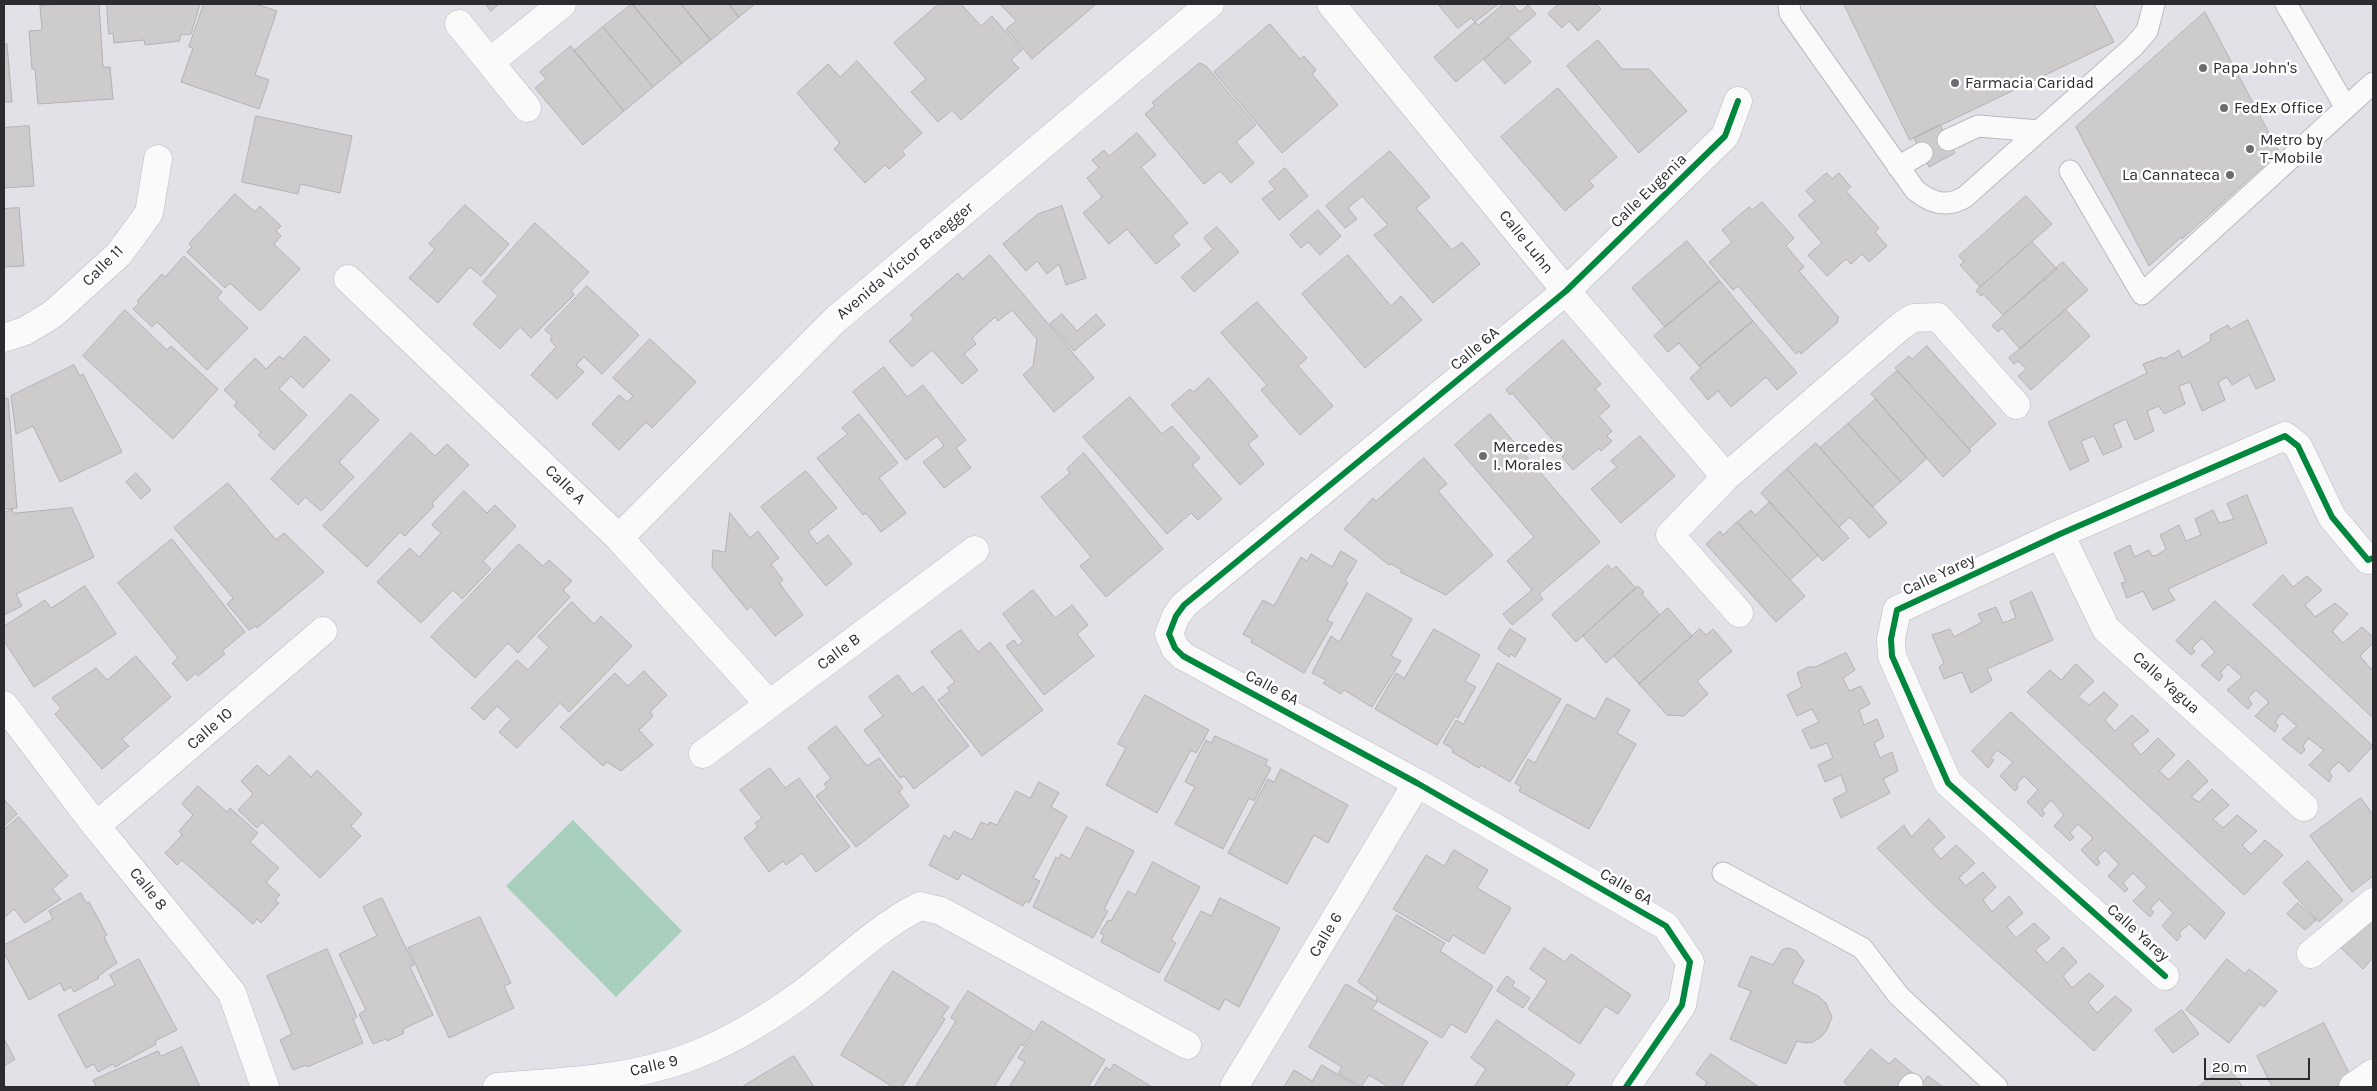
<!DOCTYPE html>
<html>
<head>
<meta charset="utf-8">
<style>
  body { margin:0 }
  #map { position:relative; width:2377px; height:1091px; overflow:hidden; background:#e1e1e7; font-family:Karla,sans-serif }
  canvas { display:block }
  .frame { position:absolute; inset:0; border:5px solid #2c2c30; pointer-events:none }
  .scale { position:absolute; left:2204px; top:1058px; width:106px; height:22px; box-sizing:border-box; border:2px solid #2c2c30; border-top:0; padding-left:6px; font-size:15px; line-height:18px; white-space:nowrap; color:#2c2c30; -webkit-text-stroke:4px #fff; paint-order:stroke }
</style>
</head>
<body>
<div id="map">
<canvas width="2377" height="1091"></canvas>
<div class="frame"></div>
<div class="scale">20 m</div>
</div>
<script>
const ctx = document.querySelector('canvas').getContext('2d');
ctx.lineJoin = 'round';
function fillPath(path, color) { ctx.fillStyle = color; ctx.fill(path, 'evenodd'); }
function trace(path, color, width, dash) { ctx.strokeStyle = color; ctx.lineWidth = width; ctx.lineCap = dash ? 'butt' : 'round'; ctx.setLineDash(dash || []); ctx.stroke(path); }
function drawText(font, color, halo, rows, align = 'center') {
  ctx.font = font + ' Karla,sans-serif'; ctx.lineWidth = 5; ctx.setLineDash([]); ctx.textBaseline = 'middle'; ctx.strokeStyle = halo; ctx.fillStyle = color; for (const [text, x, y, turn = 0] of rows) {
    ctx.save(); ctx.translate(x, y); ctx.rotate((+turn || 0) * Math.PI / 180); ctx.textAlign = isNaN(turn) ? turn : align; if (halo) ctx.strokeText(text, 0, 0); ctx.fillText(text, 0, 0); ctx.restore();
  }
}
const green = new Path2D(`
  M573 820 682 931 616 997 506 886Z`);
const building = new Path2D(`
  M64 4H99L103 67H110L113 99 38 104 35 69H32L29 31 42 30 40 6Z
  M107 4H200L191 34 180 35V41L145 45 144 40 114 43 113 33 109 34Z
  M204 4H256L277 11 255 75 269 80 259 109 181 82 193 48 189 47Z
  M486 4H499L491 11Z
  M632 4H681L711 40 682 63Z
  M632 4 682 63 653 87 603 27Z
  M681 4H729L739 17 711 40Z
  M729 4H755L739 17Z
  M939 4H961L981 26 992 16 1022 50 1011 60 1019 68 961 120 952 110 938 122 911 92 926 79 894 43Z
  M1000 4H1096L1032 59 1006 29 1016 21Z
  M1438 4H1498L1475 22 1471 18 1458 28Z
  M1504 4H1512L1520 12 1528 5 1536 14 1456 82 1434 57 1475 22 1478 25Z
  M1559 4H1596L1601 9 1578 31 1569 21 1562 28 1548 14Z
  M1844 4H2094L2114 42 1910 140Z
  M2205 12 2279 152 2182 239 2181 237 2149 266 2076 127Z
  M1270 24 1300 59 1304 56 1316 70 1312 74 1338 105 1282 153 1214 72Z
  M603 27 653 87 624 111 574 51Z
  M1509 38 1531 62 1505 84 1484 60Z
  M1598 40 1622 69H1649L1687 111 1639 153 1567 66Z
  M7 44 12 102H4V45Z
  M571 46 624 111 583 145 535 88 546 79 540 72Z
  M857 61 922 133 902 151 905 155 889 169 885 165 865 183 834 149 840 143 797 93 828 64 840 77Z
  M1200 63 1206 66 1256 125 1236 142 1254 163 1231 183 1220 171 1204 184 1145 114 1155 106 1152 103Z
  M1558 88 1617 157 1589 181 1594 186 1565 211 1501 137Z
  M256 116 352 136 340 193 300 184 298 194 242 182Z
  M1940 125 1955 153 1929 167 1914 138Z
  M29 126 34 186 4 188V128Z
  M1137 133 1156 155 1141 167 1188 223 1172 236 1180 245 1156 264 1127 229 1109 244 1083 213 1102 197 1087 178 1099 168 1092 160 1104 150 1109 156Z
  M1390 151 1430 197 1416 208 1452 250 1462 242 1480 264 1433 303 1374 235 1388 225 1362 196 1348 208 1357 219 1345 228 1326 206Z
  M1285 168 1308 196 1279 220 1262 199 1275 189 1269 182Z
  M1827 173 1832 179 1839 173 1851 187 1846 191 1879 228 1875 232 1887 246 1869 262 1862 254 1851 264 1846 259 1827 276 1808 255 1822 243 1798 215 1815 201 1806 191Z
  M235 194 255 212 260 206 281 226 276 231 281 236 274 244 300 269 260 311 230 283 225 288 187 252 192 247 189 244Z
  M2026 196 2052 224 1980 287 1960 265 1964 262 1959 256Z
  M1762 202 1794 238 1786 246 1804 267 1799 271 1839 318 1837 320 1838 322 1801 354 1799 351 1796 354 1738 286 1733 290 1709 262 1732 242 1722 230 1749 207 1752 210Z
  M465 205 509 244 481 276 470 267 438 303 409 278 435 249 429 244Z
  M1062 206 1086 278 1066 285 1059 264 1047 274 1037 261 1026 271 1003 244 1038 214Z
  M19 208 24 266 4 267V209Z
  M1318 210 1341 236 1320 255 1308 242 1301 248 1290 235Z
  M535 223 589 272 571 291 574 295 531 338 520 327 500 349 473 324 498 296 483 282Z
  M1217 227 1239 252 1194 292 1181 277 1213 249 1204 238Z
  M1687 241 1720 281 1665 327 1632 288Z
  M2032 242 2057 269 2003 315 1983 294 1981 296 1976 291Z
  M990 255 1094 378 1054 412 1023 375 1033 366 1037 339 1012 310 998 321 995 317 972 338 976 344 964 354 978 370 962 384 932 350 912 367 889 341 914 319 910 315 958 273 962 279Z
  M1348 255 1391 306 1401 296 1422 320 1365 368 1302 294Z
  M184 256 222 292 217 298 248 328 207 370 157 322 152 327 133 309 139 303 137 301 162 274 165 277Z
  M2063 262 2088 290 2020 349 2002 328 1998 332 1992 326Z
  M1720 281 1753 321 1699 366 1679 343 1668 352 1654 336Z
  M587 286 639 335 602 374 584 357 576 365 584 372 557 399 531 375 556 347 550 340 552 336 545 330Z
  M1257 302 1307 358 1298 366 1333 406 1300 435 1261 390 1267 385 1221 333Z
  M125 310 167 350 171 346 218 389 173 439 83 356Z
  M2066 310 2090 336 2031 390 2018 376 2026 369 2018 361 2014 364 2009 358Z
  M1062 314 1077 331 1096 314 1105 325 1074 351 1050 324Z
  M2248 320 2275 380 2256 389 2249 375 2232 385 2227 377 2218 382 2225 400 2202 411 2190 382 2179 386 2185 404 2164 414 2159 406 2147 411 2154 431 2135 440 2126 419 2113 425 2122 447 2103 455 2094 436 2081 441 2089 461 2070 470 2048 422 2147 373 2143 364 2162 357 2164 359 2179 350 2182 358 2211 341 2210 335 2228 325 2230 329Z
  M1753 321 1797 373 1777 390 1766 377 1731 407 1718 391 1708 400 1690 378 1701 368 1699 366Z
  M305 336 330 360 303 388 291 376 279 389 307 415 274 450 258 435 261 432 234 406 237 402 224 390 255 358 266 369 279 356 283 359Z
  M650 339 696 382 652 428 646 422 619 450 592 424 619 395 627 402 633 396 613 378Z
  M1563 340 1601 384 1595 389 1610 406 1599 416 1612 431 1607 436 1612 441 1601 451 1599 448 1573 470 1562 457 1565 454 1512 393 1510 395 1506 390Z
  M1927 346 1996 424 1969 449 1895 368 1909 356 1912 359Z
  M74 365 80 376 83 374 122 452 60 482 33 426 16 434 11 396Z
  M884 367 907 397 923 385 966 440 956 448 971 468 944 488 923 462 944 446 937 436 906 460 853 392Z
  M1897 371 1971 451 1943 477 1871 394Z
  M1209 378 1258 436 1248 444 1264 464 1240 485 1171 405 1190 389 1193 392Z
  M4 391 5 399 8 398 17 508 4 509Z
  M351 394 379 420 339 462 354 477 321 511 305 497 298 505 271 479Z
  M1130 397 1162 434 1172 426 1200 458 1192 465 1222 499 1198 520 1191 513 1167 534 1083 437Z
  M1876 399 1927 458 1901 482 1848 424Z
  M859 414 898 463 879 478 906 513 881 532 866 513 863 515 817 458 848 434 842 428Z
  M1490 414 1600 542 1539 594 1543 599 1512 625 1503 614 1532 590 1507 561 1534 537 1455 445Z
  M1848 424 1901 482 1872 507 1820 448Z
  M411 433 435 456 447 444 469 465 432 503 434 506 405 536 400 532 367 567 323 526Z
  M1640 436 1675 476 1621 523 1591 489 1617 467 1611 461Z
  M1816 443 1887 523 1869 538 1850 517 1839 527 1787 469Z
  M1084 453 1163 549 1106 597 1080 566 1091 557 1041 497 1070 473 1067 469Z
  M1424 458 1447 484 1438 491 1493 555 1446 595 1400 572 1402 570 1391 564 1389 565 1344 529 1373 498 1376 501Z
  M1787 469 1849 538 1823 561 1761 493Z
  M806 471 837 508 808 532 817 544 828 535 852 564 826 586 761 507Z
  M136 473 151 490 141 499 126 482Z
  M228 483 276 540 284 533 324 572 257 628 255 626 249 630 227 604 233 598 174 528Z
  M464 491 487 513 495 505 516 526 483 561 491 569 462 599 453 590 421 623 377 582 410 548 419 557 441 533 432 525Z
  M2247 495 2267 543 2168 589 2175 600 2153 610 2143 591 2127 598 2121 583 2126 582 2114 553 2130 545 2134 557 2149 550 2152 556 2157 555 2166 549 2160 535 2179 525 2186 541 2201 535 2195 519 2213 510 2219 523 2234 519 2227 504Z
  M1770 502 1818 555 1790 580 1737 522 1751 510 1755 515Z
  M72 508 94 557 16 594 22 606 4 615V513L12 509 13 513Z
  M730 513 750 538 758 531 779 558 771 564 783 580 779 583 803 615 775 636 751 606 747 610 712 567 713 550 725 552Z
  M1737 522 1805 596 1776 622 1706 544 1720 531 1723 535Z
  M172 539 245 632 222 651 225 654 198 676 196 673 187 681 172 663 178 658 118 583Z
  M519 544 543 566 549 560 572 581 563 590 570 597 518 653 508 643 475 678 431 637Z
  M1341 551 1357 561 1345 581 1348 583 1327 620 1333 623 1304 673 1251 642 1252 639 1243 634 1263 600 1274 606 1301 557 1307 561 1311 554 1332 567Z
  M1608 565 1612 570 1616 566 1636 588 1576 642 1552 615Z
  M2283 575 2293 587 2307 576 2322 590 2305 605 2315 617 2335 603 2348 614 2332 631 2343 643 2362 627 2373 637V643L2360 656 2371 669 2373 666V718L2253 605Z
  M85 586 116 634 34 687 4 641V626L45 600 51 608Z
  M1638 586 1644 592 1642 594 1660 615 1606 663 1583 636Z
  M1033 590 1055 618 1072 605 1088 625 1077 634 1094 656 1044 695 1006 646 1014 640 1018 646 1023 641 1003 614Z
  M2032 592 2053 640 1987 669 1992 680 1971 693 1962 672 1944 679 1939 667 1944 663 1932 635 1950 629 1954 637 1982 622 1978 614 1996 607 2003 623 2016 618 2010 602Z
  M1367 593 1412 619 1391 656 1401 661 1372 707 1344 690 1341 694 1323 683 1326 680 1312 673 1331 636 1339 642Z
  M2215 601 2373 746 2349 772 2339 762 2329 771 2332 776 2329 782 2309 765 2324 750 2308 738 2303 746 2305 750 2301 754 2282 739 2297 726 2282 713 2275 722 2278 725 2275 732 2255 716 2269 702 2256 690 2248 698 2252 704 2248 709 2227 690 2242 677 2228 664 2220 673 2223 675 2219 681 2201 665 2215 652 2202 638 2192 648 2195 652 2191 655 2176 641Z
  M572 602 594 624 601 616 632 646 569 712 560 703 517 748 499 732 511 719 497 706 484 720 471 708 517 660 528 670 549 647 538 637Z
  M1668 608 1692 636 1639 684 1614 656Z
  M1434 629 1480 655 1465 681 1476 687 1458 718 1455 716 1437 745 1375 709 1396 673 1404 678Z
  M1510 629 1526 639 1515 657 1511 654 1509 657 1498 649Z
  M1700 629 1706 635 1713 629 1732 651 1697 681 1708 694 1684 716 1667 715 1639 684Z
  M961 630 978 652 990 642 1043 710 982 756 938 700 950 691 947 688 955 682 931 652Z
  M1846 653 1855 670 1843 678 1849 691 1861 686 1870 704 1859 710 1864 725 1877 719 1884 737 1874 743 1880 758 1892 752 1898 771 1883 779 1890 793 1841 818 1833 799 1847 792 1841 775 1825 782 1818 765 1833 758 1827 743 1811 749 1802 730 1819 722 1812 709 1797 716 1787 695 1802 687 1797 673 1808 667H1815Z
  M136 656 171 697 122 739 129 746 102 769 55 714 61 708 52 698 96 668 107 680Z
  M1498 663 1561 699 1510 782 1481 765 1479 768 1452 752 1453 749 1443 743 1456 720 1463 724Z
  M2076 664 2094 681 2078 697 2089 705 2104 692 2118 705 2105 720 2115 731 2132 715 2149 731 2132 744 2141 755 2158 738 2175 755 2159 771 2169 780 2188 760 2208 781 2191 797 2199 802 2212 789 2229 805 2213 819 2223 828 2237 815 2257 831 2242 845 2251 854 2265 840 2283 855 2244 895 2027 692 2050 670 2061 680Z
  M644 671 667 695 650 712 653 716 639 730 653 745 621 771 607 762 603 766 560 727 615 673 628 686Z
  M898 675 912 694 923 686 969 746 914 789 904 776 900 778 864 730 883 716 869 697Z
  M1145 695 1209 730 1196 753 1191 750 1157 813 1106 785 1126 748 1118 744Z
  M1607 698 1630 710 1617 733 1636 744 1589 829 1519 791 1521 787 1515 783 1528 759 1535 763 1567 704 1595 719Z
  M2011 712 2225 913 2205 939 2189 924 2179 933 2181 936 2177 941 2162 926 2173 913 2159 899 2150 909 2154 912 2150 917 2133 901 2147 887 2133 873 2123 883 2128 889 2125 892 2108 876 2119 864 2105 850 2097 858 2100 863 2097 866 2081 850 2093 838 2078 824 2070 833 2074 837 2070 841 2054 826 2064 815 2051 800 2042 810 2045 813 2042 817 2027 802 2038 790 2024 776 2017 784 2018 788 2015 791 2000 776 2013 762 1997 750 1991 758 1994 760 1988 768 1972 751Z
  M836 726 867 766 879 758 903 788 899 792 909 806 856 847 816 796 827 788 824 784 831 778 808 748Z
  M1215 736 1268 760 1265 765 1271 768 1254 801 1249 798 1223 849 1175 824 1195 787 1185 782 1206 740 1211 743Z
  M290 756 311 777 317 770 362 814 351 826 361 836 320 878 262 822 257 828 238 810 253 794 241 781 257 765 269 776Z
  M770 768 785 788 799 778 850 847 816 872 802 853 786 865 783 861 769 872 744 838 758 827 755 823 762 818 740 790Z
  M1281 769 1348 805 1328 843 1314 835 1287 884 1228 853 1268 779 1274 782Z
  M1039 782 1059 793 1051 807 1067 816 1033 878 1040 881 1029 903 1026 901 1023 906 962 873 958 880 929 865 944 835 950 839 954 831 972 840 981 822 988 825 989 822 997 825 1016 791 1030 798Z
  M198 786 227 812 230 808 258 833 250 842 279 868 266 882 280 895 275 900 279 903 261 923 257 919 253 924 182 860 177 865 165 853 182 835 179 831 193 815 182 804Z
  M2361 798 2373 815V876L2352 892 2310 836Z
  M4 799 17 814 4 826Z
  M19 817 68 876 52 889 61 899 25 923 14 909 4 918V830Z
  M1929 819 1945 837 1932 849 1941 859 1956 845 1975 863 1959 878 1966 886 1983 872 1996 887 1983 900 1992 912 2009 896 2023 913 2007 927 2016 938 2034 923 2050 938 2035 950 2047 963 2063 947 2077 962 2063 976 2072 988 2089 973 2104 986 2088 1002 2097 1013 2115 996 2132 1010 2094 1051 1934 905 1877 848 1904 825 1911 837Z
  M1087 827 1134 851 1104 909 1108 911 1093 938 1033 907 1056 857 1059 859 1061 854 1070 859Z
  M1454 850 1488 870 1477 888 1511 908 1484 954 1453 935 1449 942 1393 909 1426 855 1444 866Z
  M2308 861 2343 900 2319 922 2283 883Z
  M1153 862 1200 887 1171 940 1176 943 1159 973 1101 942 1104 935 1100 933 1108 920 1111 921 1128 891 1135 895Z
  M81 893 86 903 89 902 107 935 104 937 117 963 98 976 99 978 74 992 71 987 64 991 60 983 29 1000 4 953V945L53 919 49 911Z
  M382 898 414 965 410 967 433 1015 403 1029 404 1033 387 1041 386 1039 373 1044 359 1014 366 1010 339 954 377 936 363 907Z
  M1220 898 1280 928 1239 1007 1225 999 1219 1010 1164 980 1201 911 1211 916Z
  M2298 903 2316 920 2305 930 2287 914Z
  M2373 913V958L2363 969 2340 947Z
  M1397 915 1445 943 1440 951 1493 986 1466 1033 1451 1024 1442 1038 1376 1000 1378 997 1358 982Z
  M480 917 511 983 504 986 514 1008 449 1038 408 948Z
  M1544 948 1565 962 1571 954 1631 995 1618 1014 1605 1006 1580 1044 1528 1009 1547 981 1530 969Z
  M1789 948 1796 951 1804 961 1792 983 1818 996 1826 1003 1832 1017 1827 1030 1821 1037 1813 1042 1805 1043 1797 1041 1786 1064 1730 1039 1751 991 1738 986 1751 956 1773 965 1782 950Z
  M327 949 357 1017 353 1019 363 1043 307 1067 306 1065 293 1070 280 1040 292 1034 267 976Z
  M139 959 177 1030 155 1041 156 1044 115 1067 113 1064 98 1072 94 1064 86 1068 58 1015 115 985 110 975Z
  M2227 959 2245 974 2249 969 2277 991 2264 1007 2260 1004 2229 1043 2186 1010Z
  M893 971 949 1007 942 1017 945 1019 902 1087H893L841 1055Z
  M1507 976 1515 982 1512 986 1530 998 1523 1008 1497 991Z
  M1346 984 1377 1002 1372 1009 1428 1042 1401 1087H1389L1369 1075 1361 1087 1338 1073 1342 1067 1309 1047Z
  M968 991 1033 1031 1023 1046 1021 1044 994 1087H915L956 1021 951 1018Z
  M2182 1010 2199 1034 2173 1053 2155 1030Z
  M1497 1020 1575 1074 1566 1087H1474L1486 1069 1471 1058Z
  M1042 1021 1105 1060 1088 1087H1009L1025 1062 1018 1058Z
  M2324 1023 2352 1079 2335 1087H2272L2257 1056Z
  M4 1039 15 1059 4 1066Z
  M182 1047 200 1087H96L93 1080 158 1051 161 1056Z
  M1871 1049 1889 1064 1895 1058 1915 1075 1904 1087H1850L1844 1082Z
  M1711 1054 1759 1087H1704L1707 1082 1696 1074Z
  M794 1056 814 1087H742Z
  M1114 1064 1152 1087H1094L1106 1067 1110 1070Z
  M1322 1065 1358 1087H1284L1294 1070 1312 1081Z
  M2227 1066 2243 1087H2198Z
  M1928 1076 1943 1087H1920Z`);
const lane = new Path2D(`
  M1789 4 1790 13 1915 190C1931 203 1947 208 1965 197L2133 47 2147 31 2154 4
  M2286 4 2346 108
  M1948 140 1978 126 2039 131
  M1898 167 1922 153
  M2070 171 2142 294 2373 83
  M1723 873 1862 948 1899 996 1997 1087
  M1909 1087 1912 1084`);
const street = new Path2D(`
  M1331 4 1566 291 1726 477
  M459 24 527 108
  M490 62 562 4
  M348 279 619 538 769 704
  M4 338 25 331 53 314 119 254 149 213 158 159
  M2060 534 2106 629 2304 807
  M619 538 835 320 1210 4
  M1739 613 1670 535 1726 477 1901 326 1913 318 1938 317 2016 405
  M4 705 96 826 232 993 265 1087
  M703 754 975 550
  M96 826 323 631
  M2311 954 2373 902
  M2165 976 1948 783 1892 656 1891 639 1897 610 2060 534 2285 436 2298 446 2332 517 2368 560 2373 558
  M497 1087C560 1082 627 1080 687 1058 726 1044 762 1022 796 998 838 968 874 929 920 906L941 911 1187 1045
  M1234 1087 1417 783
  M1626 1087 1682 1005 1690 962 1666 926 1417 783 1183 656 1175 648 1169 634 1176 616 1184 605 1566 291 1725 136 1738 101
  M2353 1087 2373 1073`);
const cycleway = new Path2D(`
  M2165 976 1948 783 1892 656 1891 639 1897 610 2060 534 2285 436 2298 446 2332 517 2368 560 2373 558
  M1626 1087 1682 1005 1690 962 1666 926 1417 783 1183 656 1175 648 1169 634 1176 616 1184 605 1566 291 1725 136 1738 101`);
const markers = [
  [2203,68,5,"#6b6b70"],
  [1955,83,5,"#6b6b70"],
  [2224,108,5,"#6b6b70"],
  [2250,149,5,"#6b6b70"],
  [2230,175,5,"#6b6b70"],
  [1483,456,5,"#6b6b70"]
];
const poiNames = [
  ["Papa John's",2213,68],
  ["Farmacia Caridad",1965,83],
  ["FedEx Office",2234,108],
  ["Metro by",2260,140],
  ["T-Mobile",2260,158],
  ["La Cannateca",2220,175,"right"],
  ["Mercedes",1493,447],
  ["I. Morales",1493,465]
];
const streetNames = [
  ["Calle Eugenia",1649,191,-44],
  ["Calle Luhn",1526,242,51],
  ["Avenida Víctor Braegger",905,261,-40],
  ["Calle 11",103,266,-45],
  ["Calle 6A",1475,349,-40],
  ["Calle A",565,485,44],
  ["Calle Yarey",1939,575,-25],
  ["Calle B",839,652,-37],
  ["Calle Yagua",2166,683,42],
  ["Calle 6A",1272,688,28],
  ["Calle 10",210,729,-41],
  ["Calle 6A",1626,887,30],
  ["Calle 8",148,889,51],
  ["Calle Yarey",2138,933,42],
  ["Calle 6",1326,935,-59],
  ["Calle 9",654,1066,-13]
];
fillPath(green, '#a8cfbc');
fillPath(building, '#cecbcd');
trace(building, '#b3b1b3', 1);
trace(lane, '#bbbabf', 23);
trace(street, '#bbbabf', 29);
trace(lane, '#fafafb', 21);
trace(street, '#fafafb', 28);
trace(cycleway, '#00873e', 6);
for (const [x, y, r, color] of markers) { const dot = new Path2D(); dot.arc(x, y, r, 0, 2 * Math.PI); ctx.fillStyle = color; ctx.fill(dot); trace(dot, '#fff', 2); }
drawText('16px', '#2c2c30', '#fff', poiNames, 'left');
drawText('16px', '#2c2c30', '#fff', streetNames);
</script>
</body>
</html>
